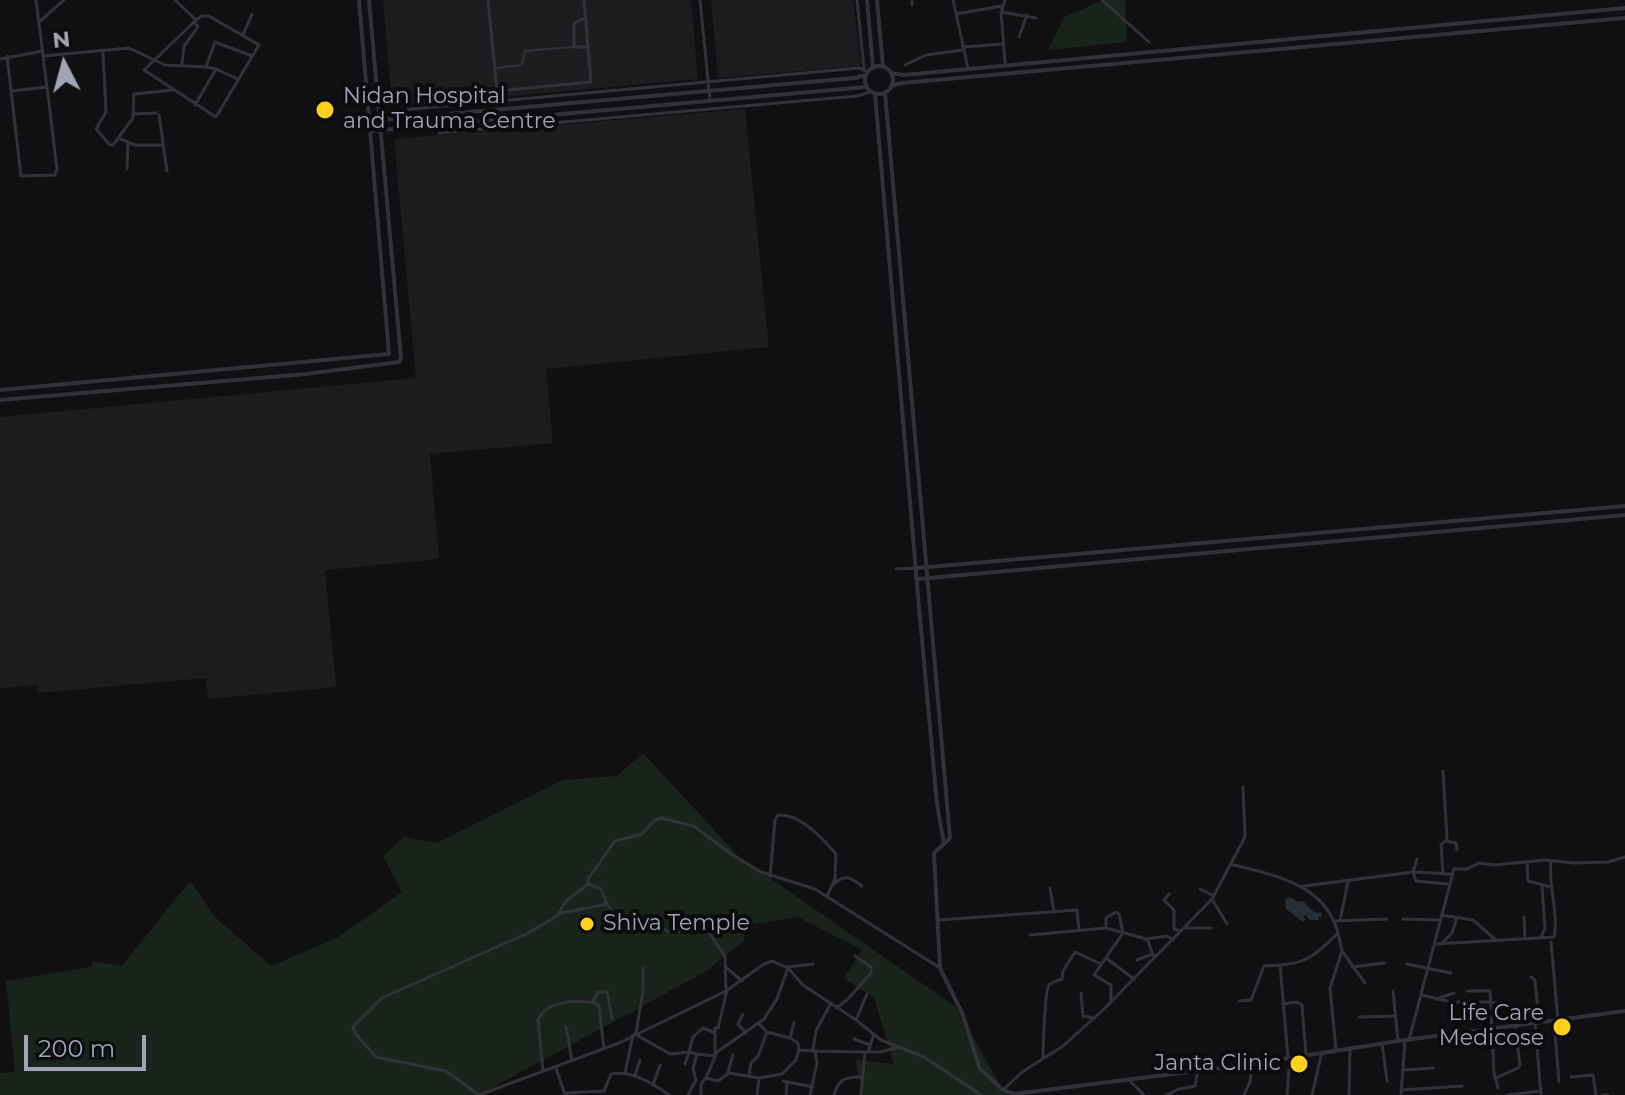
<!DOCTYPE html>
<html>
<head>
<meta charset="utf-8">
<style>
  body { margin:0 }
  #map { position:relative; width:1625px; height:1095px; overflow:hidden; background:#111113; font-family:Montserrat,sans-serif }
  canvas { display:block }
  .north { position:absolute; left:24px; top:24px; width:80px; height:80px; -webkit-text-stroke:6px #0c0c0e; paint-order:stroke; rotate:354deg; font-size:22px; font-weight:700; line-height:32px; text-align:center; color:#a1a4b5 }
  .north::after { content:''; display:block; margin:auto; width:28px; height:36px; background:#a1a4b5; clip-path:polygon(50% 0,100% 100%,50% 72%,0 100%) }
  .scale { position:absolute; left:24px; top:1035px; width:122px; height:36px; box-sizing:border-box; border:4px solid #a1a4b5; border-top:0; padding-left:10px; font-size:24px; line-height:28px; white-space:nowrap; color:#a1a4b5; -webkit-text-stroke:6px #0c0c0e; paint-order:stroke }
</style>
</head>
<body>
<div id="map">
<canvas width="1625" height="1095"></canvas>
<div class="north">N</div>
<div class="scale">200 m</div>
</div>
<script>
const ctx = document.querySelector('canvas').getContext('2d');
ctx.lineJoin = 'round';
function fillPath(path, color) { ctx.fillStyle = color; ctx.fill(path, 'evenodd'); }
function trace(path, color, width, dash) { ctx.strokeStyle = color; ctx.lineWidth = width; ctx.lineCap = dash ? 'butt' : 'round'; ctx.setLineDash(dash || []); ctx.stroke(path); }
function drawText(font, color, halo, rows, align = 'center') {
  ctx.font = font + ' Montserrat,sans-serif'; ctx.lineWidth = 8; ctx.setLineDash([]); ctx.textBaseline = 'middle'; ctx.strokeStyle = halo; ctx.fillStyle = color; for (const [text, x, y, turn = 0] of rows) {
    ctx.save(); ctx.translate(x, y); ctx.rotate((+turn || 0) * Math.PI / 180); ctx.textAlign = isNaN(turn) ? turn : align; if (halo) ctx.strokeText(text, 0, 0); ctx.fillText(text, 0, 0); ctx.restore();
  }
}
const built = new Path2D(`
  M383 0H691L698 79 392 107Z
  M711 0H853L861 66 718 78Z
  M745 109 769 347 546 369 553 443 430 454 439 559 325 570 336 687 208 699 206 678 38 693 37 685 0 688V417L416 378 394 139Z`);
const green = new Path2D(`
  M1103 0H1125L1127 42 1048 50 1064 17Z
  M643 753 738 856 956 1007 1006 1095H864L855 1060 894 1064 874 998 844 978 862 950 798 917 742 926 745 940 705 972 479 1095H0V1073L15 1072 6 981 91 967 93 961 122 966 190 881 215 917 271 966 340 936 402 892 383 856 404 837 437 843 563 780 617 776Z`);
const water = new Path2D(`
  M1290 897 1298 902 1303 901 1314 912 1322 913 1321 918 1318 916 1319 920H1310L1305 915 1303 917 1306 919 1303 922 1286 909 1285 899Z`);
const pedestrian = new Path2D(`
  M496 68 522 65 525 51 573 47`);
const minor = new Path2D(`
  M36 0 47 87
  M175 0 196 20 202 16H209L259 45 216 117 144 70 196 20
  M488 0 497 91 591 82 584 0
  M700 0 710 100
  M857 0 864 68
  M912 0V5
  M953 0 968 68
  M1005 0 1001 12 1005 63
  M1102 0 1149 42
  M1001 12 1036 18
  M956 14 1002 6
  M585 18 574 23V47H588
  M39 22 64 0
  M243 35 252 14
  M1019 37 1027 15
  M963 47 1003 44
  M103 52 106 112 96 129 110 145H113L133 118 134 94 173 90
  M7 56 21 176 55 175 57 169 47 87 12 91
  M43 56 129 48 165 65 206 67 215 42 252 56
  M0 59 43 51
  M182 65 184 46 198 27 194 22
  M905 65 926 55 963 50
  M216 69 238 79
  M195 105 216 69 206 67
  M379 112 859 68 868 72
  M133 114 156 113
  M159 115 167 171
  M439 133 857 96 870 92
  M118 138 135 145H163
  M127 169 128 142
  M896 569 916 568
  M1443 771 1447 839 1441 845 1443 874
  M1446 841 1456 843 1457 850
  M1527 862 1528 881 1551 887
  M1230 864C1273 875 1325 883 1338 933 1309 961 1305 964 1264 966L1251 1000 1239 1001
  M1413 872 1416 881 1447 884
  M1413 872 1452 874
  M770 876 775 820 778 815C800 813 823 839 836 854L835 879 827 896
  M834 884C845 873 851 878 862 886
  M1304 886 1413 872 1417 859
  M1050 888 1054 912
  M1200 889 1214 896
  M1169 894 1164 900 1174 910V929L1181 931
  M1212 899 1227 924
  M607 904 601 889 588 884V879L615 841 642 834 655 820 661 818 694 826 731 854 761 872 815 889 940 968
  M558 914 566 901 588 884
  M1441 915 1473 920 1496 940
  M1524 917 1525 938
  M1403 919 1439 920
  M938 920 1077 910 1079 930
  M1334 921 1387 919
  M1340 921 1348 881
  M1106 928V918L1116 912 1119 914 1123 933
  M1184 928H1211
  M1338 933 1342 951 1365 983
  M1030 935 1106 928 1143 938 1148 941 1154 958
  M1541 938 1545 928 1542 886
  M1146 939 1167 936 1173 940
  M1551 942 1558 1020
  M1436 944 1554 937C1559 913 1548 887 1551 862
  M1441 944 1452 933 1457 918
  M1106 958 1134 979
  M1137 960 1152 954
  M1407 964 1451 973
  M1280 965 1288 1057
  M787 967 813 964
  M1352 967 1384 963
  M727 968 742 981
  M1531 977 1535 980 1539 1023
  M1393 991 1398 1041
  M1467 991H1490L1494 1073 1498 1088
  M1081 993 1083 1016 1095 1018
  M1422 995 1451 1002H1489
  M1436 999 1454 993
  M593 1002 598 992H607L612 1019
  M1111 1002V985L1094 975 1123 933
  M1491 1003 1504 1002
  M1283 1004 1297 1002 1302 1005 1306 1055
  M836 1008 847 1000 871 973V967L855 956
  M743 1014 738 1024 746 1033
  M1359 1017 1395 1016
  M856 1020 867 994
  M1554 1021 1559 1082
  M1535 1023 1541 1095
  M566 1027 572 1061
  M767 1032 790 1038 798 1043 799 1050
  M636 1033 643 991V968
  M635 1034 670 1054 689 1052 693 1037 703 1028 713 1032
  M790 1038 794 1022
  M854 1039 870 1045
  M1409 1040 1454 869H1467L1479 863 1494 865 1545 860 1574 863 1608 862 1625 857
  M1382 1043 1387 1081
  M813 1049 816 1031 830 1005
  M1336 1049 1330 988 1342 951
  M815 1051 864 1052
  M868 1052 874 1034
  M697 1054 715 1056V1028H718L727 990
  M1043 1058C1043 1049 1045 988 1049 985 1052 982 1057 981 1062 979L1063 971 1075 952 1101 964
  M685 1064 689 1052 697 1054 693 1069 696 1080 688 1095
  M556 1068 565 1095
  M1403 1070 1433 1068
  M543 1071 538 1020C546 1000 577 1000 596 1003L599 1007 604 1049
  M625 1073 633 1035
  M635 1075 640 1060
  M727 1075 733 1055
  M749 1076 751 1063 758 1056 767 1032 759 1024
  M1571 1077 1593 1075 1596 1095
  M706 1078 717 1052 764 1019 777 999 788 968
  M1496 1078 1518 1068 1520 1065 1515 1026
  M783 1081 813 1087
  M1130 1081 1144 1095
  M653 1085 660 1065
  M1003 1090 1022 1072 1063 1046 1104 1009 1212 899 1245 837 1243 787
  M1401 1090 1462 1086
  M565 1093 604 1091 611 1074C631 1070 654 1084 669 1095
  M479 1095 446 1071 376 1057 355 1033 353 1027 382 998 528 933 562 913 607 904 619 921 642 919 670 932 707 930 725 956 726 991
  M479 1095 619 1043 726 991 764 964 772 961 788 968 803 985 856 1020 881 1040 924 1057 981 1095
  M701 1095V1084L706 1078 718 1081 729 1073 759 1078 782 1074 796 1060 799 1050 815 1051 817 1063 810 1095
  M757 1095 759 1079
  M786 1095 787 1083
  M834 1095C838 1080 845 1077 860 1077
  M861 1095 865 1052H880L896 1048
  M1166 1095 1179 1089 1195 1086 1198 1070
  M1244 1095 1250 1082 1252 1064
  M1287 1095 1290 1057
  M1312 1095 1322 1052
  M1349 1095 1350 1048
  M1401 1095 1405 1040
  M1508 1095 1541 1091
  M1603 1095H1608`);
const tertiary = new Path2D(`
  M867 0 873 68
  M877 0 883 67
  M865 80a14 14 0 1 1 28 0a14 14 0 1 1-28 0Z
  M891 73 904 75 1625 8
  M891 86 902 83 1625 18
  M885 92 950 838 934 853 940 968 963 1015 980 1069 1003 1090 1014 1094 1252 1064 1398 1041 1625 1011
  M875 94 919 607 937 804 944 844
  M369 121 854 78 866 75
  M371 131 866 87
  M0 390 389 354 359 0
  M0 400 306 374 399 362 401 358 369 0
  M917 568 1625 506
  M918 579 1625 515`);
const markers = [
  [325,110,10,"#ffd01c"],
  [587,924,8,"#ffd01c"],
  [1562,1027,10,"#ffd01c"],
  [1299,1064,10,"#ffd01c"]
];
const poiNames = [
  ["Nidan Hospital",343,97],
  ["and Trauma Centre",343,122],
  ["Shiva Temple",603,924],
  ["Life Care",1544,1014,"right"],
  ["Medicose",1544,1039,"right"],
  ["Janta Clinic",1281,1064,"right"]
];
fillPath(built, '#1d1d20');
fillPath(green, '#1b231d');
fillPath(water, '#262e37');
trace(pedestrian, '#323238', 2);
trace(minor, '#323238', 3);
trace(tertiary, '#323238', 4);
for (const [x, y, r, color] of markers) { const dot = new Path2D(); dot.arc(x, y, r, 0, 2 * Math.PI); ctx.fillStyle = color; ctx.fill(dot); trace(dot, '#0c0c0e', 3); }
drawText('22px', '#a1a4b5', '#0c0c0e', poiNames, 'left');
</script>
</body>
</html>
